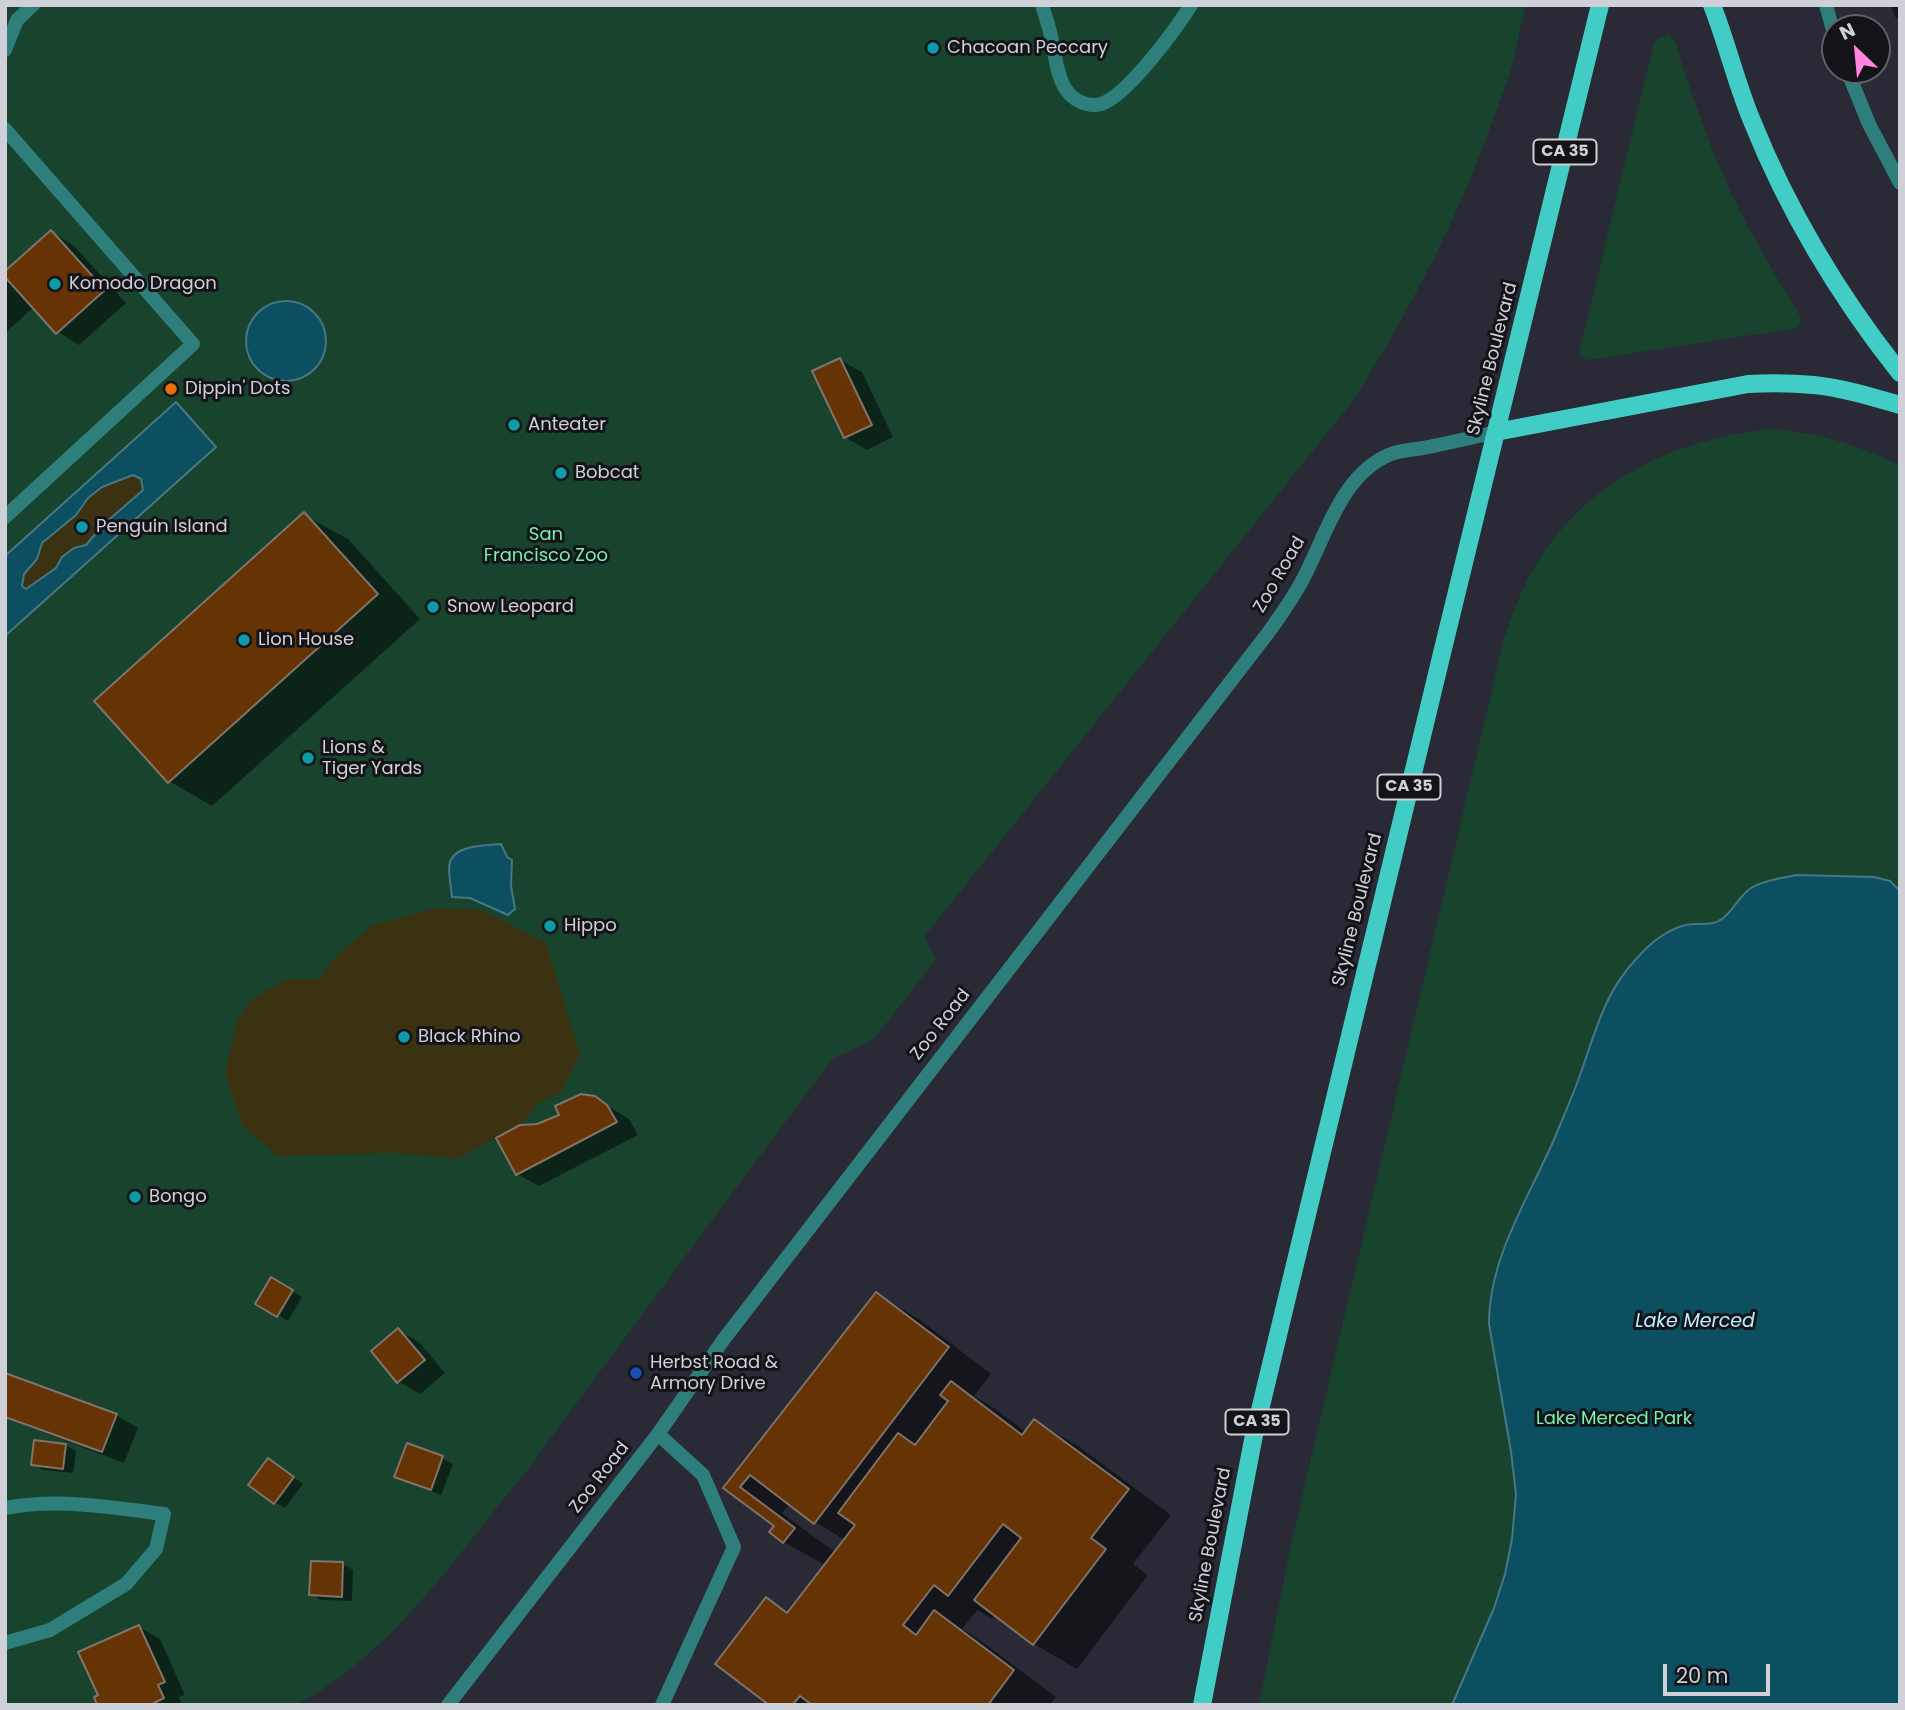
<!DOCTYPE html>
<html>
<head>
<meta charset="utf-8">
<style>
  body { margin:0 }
  #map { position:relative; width:1905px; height:1710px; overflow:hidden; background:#292a35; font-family:Poppins,sans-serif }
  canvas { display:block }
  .frame { position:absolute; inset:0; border:7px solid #d0d1d8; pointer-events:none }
  .north { position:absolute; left:1821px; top:14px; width:70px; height:70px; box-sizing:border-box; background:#131318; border:2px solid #5f5f65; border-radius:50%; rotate:334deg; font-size:19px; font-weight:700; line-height:28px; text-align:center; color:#d0d1d8 }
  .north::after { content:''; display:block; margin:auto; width:24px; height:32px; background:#ff85df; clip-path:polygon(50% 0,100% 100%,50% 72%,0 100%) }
  .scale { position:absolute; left:1663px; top:1664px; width:107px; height:32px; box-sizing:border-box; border:4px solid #d0d1d8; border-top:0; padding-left:9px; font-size:21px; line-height:24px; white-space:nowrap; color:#d0d1d8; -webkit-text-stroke:5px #131318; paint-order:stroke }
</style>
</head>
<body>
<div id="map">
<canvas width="1905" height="1710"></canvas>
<div class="frame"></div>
<div class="north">N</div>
<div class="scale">20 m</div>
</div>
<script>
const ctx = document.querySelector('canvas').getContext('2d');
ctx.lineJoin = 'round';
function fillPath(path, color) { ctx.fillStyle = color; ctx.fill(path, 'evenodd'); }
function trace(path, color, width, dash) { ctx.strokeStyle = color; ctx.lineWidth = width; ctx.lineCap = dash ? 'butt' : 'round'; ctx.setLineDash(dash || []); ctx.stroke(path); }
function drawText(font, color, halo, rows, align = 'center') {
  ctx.font = font + ' Poppins,sans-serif'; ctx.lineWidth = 6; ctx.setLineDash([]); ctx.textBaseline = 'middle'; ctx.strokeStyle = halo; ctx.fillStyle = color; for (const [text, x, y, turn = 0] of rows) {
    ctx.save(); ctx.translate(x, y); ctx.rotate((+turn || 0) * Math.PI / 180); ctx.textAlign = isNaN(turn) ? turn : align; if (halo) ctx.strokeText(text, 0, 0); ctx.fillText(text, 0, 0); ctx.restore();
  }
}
const green = new Path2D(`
  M5 5H1526C1520 28 1516 50 1510 72 1504 91 1497 109 1490 128 1455 225 1407 315 1352 402L924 937 936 959 874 1039 832 1059 543 1448C530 1470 512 1487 497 1507 442 1578 377 1663 296 1705H5Z
  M1669 35 1675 41C1690 90 1706 137 1727 184 1748 230 1774 274 1801 317V323L1797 328 1587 360 1582 358 1579 353 1654 43 1660 37Z
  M1772 429C1821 434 1855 444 1900 465V1705H1259L1290 1550 1312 1454 1504 639C1512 615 1520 592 1533 570 1585 480 1672 440 1772 429Z`);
const sand = new Path2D(`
  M133 475 141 479 143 490 86 545 73 548 62 557 56 568 26 589 22 586 24 574 37 559 42 543 76 515 88 498 102 487Z
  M437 908 481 910 546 942 580 1055 560 1094 541 1101 520 1125 457 1159 396 1153 277 1156 242 1125 225 1073 237 1020 252 999 287 979H319L332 960 372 925Z`);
const water = new Path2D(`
  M246 341a40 40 0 1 1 80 0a40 40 0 1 1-80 0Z
  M176 402 216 447 5 636V556ZM133 475 141 479 143 490 103 525 86 545 74 548 62 557 56 568 26 589 22 586 24 574 37 559 42 543 76 515 88 498 102 487Z
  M501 844 507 857 512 860 511 886 515 909 508 915 470 898 452 897C451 887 449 877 449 868 450 844 484 846 501 844Z
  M1797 875 1874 877 1890 881 1900 891V1705H1452L1494 1608 1505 1574 1512 1539 1516 1494 1511 1452 1489 1324C1489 1256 1530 1196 1556 1135 1564 1115 1573 1095 1580 1075 1596 1031 1604 992 1638 957 1650 943 1668 929 1686 925 1698 922 1711 927 1722 919 1733 911 1739 896 1751 888 1764 880 1783 878 1797 875Z`);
const shadow = new Path2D(`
  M1891 5H1900V19L1895 17Z
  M51 232 73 245 126 303 79 345 58 332 34 307 5 333V269L8 271Z
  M840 360 862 372 893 437 867 450 845 437Z
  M304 515 348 539 420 619 212 806 169 781Z
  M595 1098 629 1119 638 1135 539 1186 517 1174 537 1126Z
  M271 1279 302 1297 288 1321 257 1303Z
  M876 1294 919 1319 991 1374 974 1396 994 1408 1026 1432 1035 1421 1078 1446 1171 1515 1133 1564 1148 1575 1077 1669 1034 1644 996 1615 992 1619 977 1610 962 1629 977 1638 1056 1697 1049 1705H772L767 1600 790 1613 825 1565 784 1542 771 1532 776 1526 726 1488ZM790 1503 815 1522 845 1540 836 1553 782 1513Z
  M398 1330 420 1343 445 1373 420 1394 398 1381Z
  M5 1375 116 1415 138 1428 124 1463 5 1418Z
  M65 1445 76 1451 73 1473 43 1470 33 1464Z
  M442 1458 453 1464 441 1495 407 1482 397 1476Z
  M279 1466 303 1484 285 1508 275 1503Z
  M343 1564 353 1570 352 1601 321 1600 311 1594Z
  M139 1627 160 1639 185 1695 179 1697 182 1705H99L100 1696Z`);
const building = new Path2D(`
  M51 230 105 290 56 334 5 277V271Z
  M840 358 872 425 844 438 812 371Z
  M304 512 378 594 168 783 94 701Z
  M581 1094 595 1096 607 1105 617 1122 516 1175 496 1138 520 1125 537 1124 559 1115 555 1106Z
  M271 1277 293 1290 277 1317 255 1304Z
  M876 1292 949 1347 814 1524 750 1475 740 1487 795 1528 783 1543 769 1532 774 1526 723 1488Z
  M398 1328 425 1360 397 1383 371 1351Z
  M5 1373 117 1414 102 1452 5 1417Z
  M951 1381 1022 1435 1034 1419 1129 1489 1091 1538 1106 1549 1033 1645 974 1600 1021 1538 1003 1524 948 1596 934 1585 903 1625 916 1635 934 1610 1014 1670 988 1705H812L800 1696 792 1705H769L715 1664 766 1597 787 1613 855 1525 838 1513 898 1433 915 1445 948 1401 940 1395Z
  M34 1440 66 1444 63 1469 31 1465Z
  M407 1443 443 1456 431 1490 394 1477Z
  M268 1458 294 1477 274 1504 248 1485Z
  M311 1561 343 1562 342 1597 309 1595Z
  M139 1625 165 1682 158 1685 164 1698 154 1703 155 1705H97L94 1697 98 1695 78 1652Z`);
const service = new Path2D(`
  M1042 5C1045 15 1049 26 1051 36 1055 53 1056 73 1065 88 1072 100 1088 108 1101 104 1127 96 1176 29 1191 5
  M5 50 17 20 33 5
  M5 129 193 344 5 517
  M658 1434 703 1475 734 1547 662 1705
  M5 1508C58 1498 111 1507 164 1514L156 1549 126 1584 50 1630 5 1643`);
const minor = new Path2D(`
  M1826 5 1835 38
  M1847 70 1869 124 1900 183
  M448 1705 658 1434 724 1339 1268 633C1281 615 1293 598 1303 579 1326 536 1341 474 1391 454 1401 450 1412 450 1423 448 1447 443 1472 438 1496 432`);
const primary = new Path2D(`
  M1712 5C1727 43 1736 83 1752 121 1789 213 1839 296 1900 373
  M1496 432 1748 384C1770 383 1792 383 1814 385 1843 388 1872 397 1900 405
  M1202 1705 1254 1435 1442 653 1600 5`);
const markers = [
  [933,48,7,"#0f9aa8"],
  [55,284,7,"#0f9aa8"],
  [171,389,7,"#e8710a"],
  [514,425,7,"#0f9aa8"],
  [561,473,7,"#0f9aa8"],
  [82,527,7,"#0f9aa8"],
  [433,607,7,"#0f9aa8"],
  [244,640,7,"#0f9aa8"],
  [308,758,7,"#0f9aa8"],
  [550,926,7,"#0f9aa8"],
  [404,1037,7,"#0f9aa8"],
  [135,1197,7,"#0f9aa8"],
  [636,1373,7,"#1a4fb4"]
];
const shields = [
  [1565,152,63],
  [1409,787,63],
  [1257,1422,63]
];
const shieldNames = [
  ["CA 35",1565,152],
  ["CA 35",1409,787],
  ["CA 35",1257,1422]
];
const poiNames = [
  ["Chacoan Peccary",947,48],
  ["Komodo Dragon",69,284],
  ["Dippin' Dots",185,389],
  ["Anteater",528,425],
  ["Bobcat",575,473],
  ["Penguin Island",96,527],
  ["Snow Leopard",447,607],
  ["Lion House",258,640],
  ["Lions &",322,748],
  ["Tiger Yards",322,769],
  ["Hippo",564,926],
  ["Black Rhino",418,1037],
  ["Bongo",149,1197],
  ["Herbst Road &",650,1363],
  ["Armory Drive",650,1384]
];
const streetNames = [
  ["Skyline Boulevard",1493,359,-76],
  ["Zoo Road",1280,575,-60],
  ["Skyline Boulevard",1358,910,-76],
  ["Zoo Road",941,1025,-52],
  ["Zoo Road",600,1478,-52],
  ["Skyline Boulevard",1211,1545,-79]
];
const parkNames = [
  ["San",546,535],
  ["Francisco Zoo",546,556],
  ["Lake Merced Park",1614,1419]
];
const waterNames = [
  ["Lake Merced",1695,1322]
];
fillPath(green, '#18442e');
fillPath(sand, '#3b3212');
fillPath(water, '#0c4f60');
trace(water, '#477684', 2);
fillPath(shadow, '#0007');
fillPath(building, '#663404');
trace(building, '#7f736b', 2);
trace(service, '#2e7f7b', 14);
trace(minor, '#2e7f7b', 14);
trace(primary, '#41cdc6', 18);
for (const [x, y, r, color] of markers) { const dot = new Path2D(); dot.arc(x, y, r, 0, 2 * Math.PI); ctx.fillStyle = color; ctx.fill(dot); trace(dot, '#131318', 2.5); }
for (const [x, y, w] of shields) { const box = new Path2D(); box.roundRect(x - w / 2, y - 12.5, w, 25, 5); ctx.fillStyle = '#131318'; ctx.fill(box); trace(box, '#d0d1d8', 2); }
drawText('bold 16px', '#d0d1d8', null, shieldNames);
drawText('18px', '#d0d1d8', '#131318', poiNames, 'left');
drawText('18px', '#d0d1d8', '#131318', streetNames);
drawText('18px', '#78f1b2', '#131318', parkNames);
drawText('italic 19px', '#baeefe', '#131318', waterNames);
</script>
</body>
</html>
